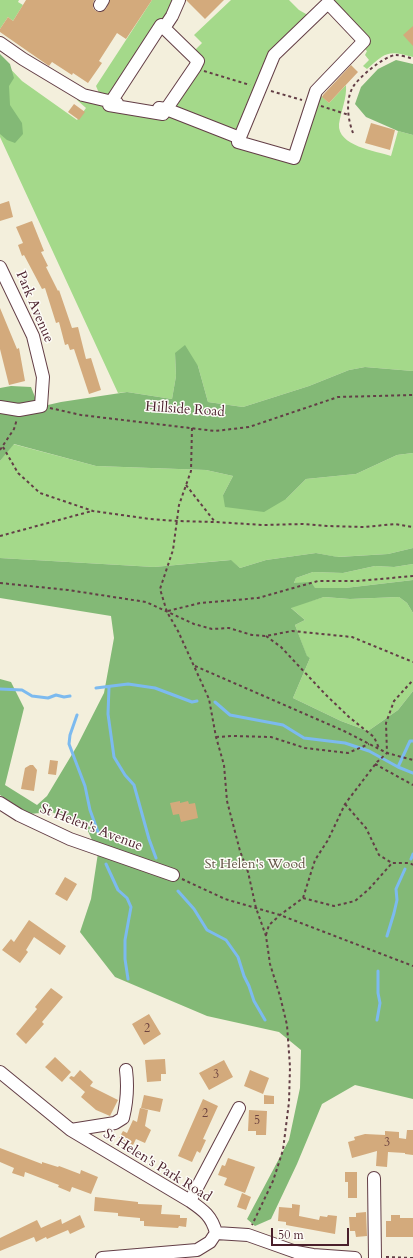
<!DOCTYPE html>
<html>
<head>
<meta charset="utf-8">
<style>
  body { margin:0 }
  #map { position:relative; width:413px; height:1258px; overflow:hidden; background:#f3efdc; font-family:Cardo,serif }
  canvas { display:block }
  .scale { position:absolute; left:271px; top:1228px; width:78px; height:18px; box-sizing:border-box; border:2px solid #4a1f2b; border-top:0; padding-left:5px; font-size:12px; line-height:14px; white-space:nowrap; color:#4a1f2b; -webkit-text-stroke:3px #fdfcf7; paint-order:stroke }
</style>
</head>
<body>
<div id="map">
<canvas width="413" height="1258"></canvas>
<div class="scale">50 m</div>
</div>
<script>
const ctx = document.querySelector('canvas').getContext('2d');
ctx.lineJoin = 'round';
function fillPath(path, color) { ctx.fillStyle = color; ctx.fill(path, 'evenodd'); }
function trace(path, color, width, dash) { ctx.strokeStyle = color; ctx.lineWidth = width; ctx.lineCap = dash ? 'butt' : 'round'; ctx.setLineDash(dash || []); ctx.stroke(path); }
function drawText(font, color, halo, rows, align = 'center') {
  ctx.font = font + ' Cardo,serif'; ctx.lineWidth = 3; ctx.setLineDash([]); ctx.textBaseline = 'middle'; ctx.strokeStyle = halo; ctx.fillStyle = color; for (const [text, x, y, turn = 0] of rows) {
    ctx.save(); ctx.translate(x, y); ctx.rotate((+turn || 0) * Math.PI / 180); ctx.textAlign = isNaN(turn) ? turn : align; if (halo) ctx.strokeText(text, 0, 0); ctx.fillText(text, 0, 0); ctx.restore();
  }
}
const green = new Path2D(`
  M0 0H19L18 2 23 5 13 21 8 17 0 29Z
  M152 0H174L168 14 113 98 99 93 96 86Z
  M231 0H289L299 10 313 18 274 55 239 142 294 158 316 91 329 103 346 85C347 98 341 111 339 124 337 146 376 151 391 156L398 131 413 135V371L365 367 349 370 309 386 243 407 208 402 198 366 175 353 176 376 172 399 127 392 118 393 0 137V58L22 81 77 120 86 108 77 100 79 97 163 114 195 67 191 54 202 43 194 35Z
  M331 0H413V57C388 50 386 52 367 69L363 66 369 60 365 55 367 51 360 45Z
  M13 444 96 466 206 470 233 476 223 495 286 499 306 479 356 474 397 455 413 453V548L388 554 337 557 316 553 266 560 240 568 230 560 154 567 0 558V461Z
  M413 564V580L345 588H315L294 583 296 578 313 572 343 573 375 566 394 567Z
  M324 597 350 599 399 597 407 603 413 613V691L398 710 368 731 341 721 293 698 310 658 307 657 295 625 305 620 290 607Z`);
const forest = new Path2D(`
  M0 54 10 64 14 78 9 86 10 105 22 123 23 134 15 143 7 140 0 134Z
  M396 60 413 64V135L398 131 366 117 355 104 361 87 378 69Z
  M185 345 198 366 208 402 243 407 309 386 349 370 365 367 413 371V453L397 455 356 474 306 479 286 499 264 512 225 507 223 495 233 476 206 470 96 466 14 444 0 461V388L11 386 31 387 39 407 61 402 127 392 172 399 176 376 175 353Z
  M413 548V564L394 567 375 566 343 573 313 572 296 578 294 583 311 582 315 588H345L413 580V613L407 603 399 597 350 599 324 597 291 608 305 620 295 625 307 656 310 658 293 698 341 721 368 731 398 710 413 691V1099L355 1085 322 1104 297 1164 271 1219 255 1226 247 1219 289 1140 300 1088 301 1050 279 1032 207 1016 115 977 80 932 91 899 98 853 87 829 52 812 29 814 0 795V679L11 682 24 708 5 785 37 805 47 796 77 746 104 693 114 638 111 616 0 598V558L154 567 231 560 240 568 266 560 316 553 338 557 388 554Z`);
const stream = new Path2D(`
  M109 687 108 714 114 757 125 775 134 785 149 839 156 858
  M96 688 128 684 155 688 192 702 197 701
  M0 689 22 690 32 696 48 698 56 695 64 697 70 696
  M215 702 230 715 283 725 304 738 345 743 369 751 398 767 413 773
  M77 715 70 735 69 744 85 786 90 810 98 832
  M398 767 410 741H413
  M411 859 413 854
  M106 864 118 890 127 898 131 907 125 940V959L128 979
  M178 891 194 909 207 930 226 940 238 957 244 976 249 986 254 1001 265 1020
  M387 936 394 913 397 900 396 889 405 869
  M377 1020 380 1003 378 993V971`);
const building = new Path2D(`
  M26 0H94L93 4V8L96 11 100 12 106 9 110 0H152L126 39 117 33 99 61 102 63 88 83 73 73 72 75 52 62 49 66 0 32V29L8 17 13 21Z
  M186 0H224L205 19Z
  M413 26V46L403 35Z
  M351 65 358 72 329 103 322 97 323 95Z
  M74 104 85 112 79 120 68 112Z
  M371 123 395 130 390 150 365 143Z
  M9 201 13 217 0 221V204Z
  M32 221 44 251 41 252 48 266 46 267 58 291 59 290 72 328 78 327 86 359 91 358 101 390 89 394 74 349 70 350 68 344 65 345 59 322 56 323 45 288 42 289 24 255 22 256 18 245 23 243 16 227Z
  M0 308 17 349 19 348 25 381 9 385 0 349Z
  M50 760 58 761 56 775 48 774Z
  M30 765H33L37 770 34 791 21 789 25 768Z
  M180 801V803L188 801 189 804 195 803 198 818 181 822 179 814 173 815 170 803Z
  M65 877 77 884 67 901 55 894Z
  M29 920 66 946 60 955 34 937 26 950 28 952 20 963 2 950 11 939 14 942Z
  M51 988 63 997 42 1022 44 1024 26 1044 16 1034 37 1009 35 1007Z
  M149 1014 161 1034 144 1045 132 1024Z
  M55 1057 71 1072 62 1082 45 1067Z
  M165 1059 166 1074H161V1081L147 1082 145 1060Z
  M224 1060 233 1077 209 1090 199 1073Z
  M80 1070 93 1082 90 1086 118 1100 110 1116 96 1110 81 1097 85 1092 69 1078 71 1076 74 1077Z
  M250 1070 269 1078 263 1094 244 1086Z
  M144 1095 163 1099 160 1112 141 1108Z
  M264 1095 274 1096V1104H264Z
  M203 1099 218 1106 203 1139 206 1140 200 1153 197 1151 192 1162 178 1156Z
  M140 1108 148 1110 145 1126 151 1130 145 1143 136 1139 133 1145 119 1138 123 1131 127 1133 133 1120 137 1122Z
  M249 1110 267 1111 266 1135H256V1131H248Z
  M407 1130H413V1155L405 1154V1153L388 1152 387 1167 376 1166 377 1151 352 1158 348 1142 355 1140 354 1137 365 1134 385 1135V1131L399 1132V1138L406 1139Z
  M0 1148 42 1164V1162L58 1167 59 1166 80 1174 81 1170 98 1177 91 1194 72 1187 70 1192 58 1187 59 1185 25 1172 24 1177 12 1173 14 1168 0 1162Z
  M228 1158 255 1167 245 1193 224 1185 227 1178 218 1175 222 1165 225 1166Z
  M345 1172H357V1198H348V1182H345Z
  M242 1193 251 1197 246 1210 237 1207Z
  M95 1197 138 1202V1204L162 1205 161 1214 180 1215V1218H187L186 1227 179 1226 178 1228 144 1226V1221H140V1218L118 1216V1213L94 1211Z
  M292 1204 300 1205 299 1216 319 1220 320 1216 327 1217 328 1215 337 1216 335 1234 286 1225V1222L278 1221 279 1207 292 1208Z
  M366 1212 367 1236 356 1237 355 1231H350L349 1217H356V1213Z
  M80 1215 85 1227 70 1234 68 1230 47 1239 46 1237 36 1242 34 1237 0 1251V1238L37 1220 41 1228 61 1219 62 1224Z
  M391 1215H400V1218H413V1237H386V1221H391Z`);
const path = new Path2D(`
  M204 71 250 85
  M271 91 302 100
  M321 106 349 115
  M353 133C348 120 345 100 353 87 358 78 383 57 395 55 400 55 408 57 413 59
  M50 408 81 415 215 431 249 427 338 397 413 395
  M192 428 191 471 179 505 173 550 160 589 167 612 178 631 209 699 216 737 224 765 227 801 240 851 248 872 256 908 266 936 270 964 280 996 287 1025 290 1067 289 1102 283 1150 273 1181 252 1225
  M3 447 18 473 40 493 93 511 150 519 177 521 215 522 263 525 303 524 327 526 365 527 395 524 413 527
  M0 450 14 429 17 419
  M186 485 215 522
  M0 536 92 511
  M0 583 68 590 146 602 194 624 212 629 229 628 252 635 266 636 292 631 352 637 413 662
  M168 611 200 603 258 598 318 581H358L413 576
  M266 636 281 647 325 694 349 717 374 737 379 748
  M195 666 344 731 387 753 413 760
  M216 737 233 736 271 737 305 748 348 753 369 744
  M375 764 413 785
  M345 804 366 828 379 855 392 863H410L413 865
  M182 879 225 899 280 915 413 966
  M303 898 334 906 355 901 369 889 392 863
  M266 935 269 925 280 915 303 898 315 860 328 840 345 804 377 762 387 753 386 723 394 701 413 680
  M386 1257 413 1258`);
const minor = new Path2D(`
  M328 3 364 41 316 91 294 158 238 142 274 55Z
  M100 5 103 0
  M161 25 198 61 195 67 163 114 109 105Z
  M164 28 172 16 179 0
  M0 43 23 59 83 95 117 103
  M159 108 166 109 240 138
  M0 267 33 336 43 377 41 406 19 410 0 407
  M0 803 19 815 70 839 173 875
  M0 1072 71 1130 190 1201C203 1210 212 1216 216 1233
  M71 1130 115 1123 123 1118C127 1102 128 1086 126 1070
  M374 1178 375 1258
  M190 1201 239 1108
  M216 1233 248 1235 296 1252 313 1255 355 1258
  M102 1258 197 1250 210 1242 216 1233`);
const numberNames = [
  ["2",147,1029],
  ["3",216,1075],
  ["2",205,1114],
  ["5",257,1121],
  ["3",387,1143]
];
const streetNames = [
  ["Park Avenue",34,307,67],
  ["Hillside Road",185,410,4],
  ["St Helen's Avenue",91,828,21],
  ["St Helen's Park Road",157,1166,32]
];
const parkNames = [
  ["St Helen's Wood",255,865]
];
fillPath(green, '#a4d98a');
fillPath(forest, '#83b976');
trace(stream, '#7cbaef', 3);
fillPath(building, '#d3aa7c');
trace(minor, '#633e46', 14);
trace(path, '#633e46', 2, [3, 3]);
trace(minor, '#fff', 12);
drawText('12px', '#6c423f', null, numberNames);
drawText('14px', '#4a1f2b', '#fdfcf7', streetNames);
drawText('14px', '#655748', '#fdfcf7', parkNames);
</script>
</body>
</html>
